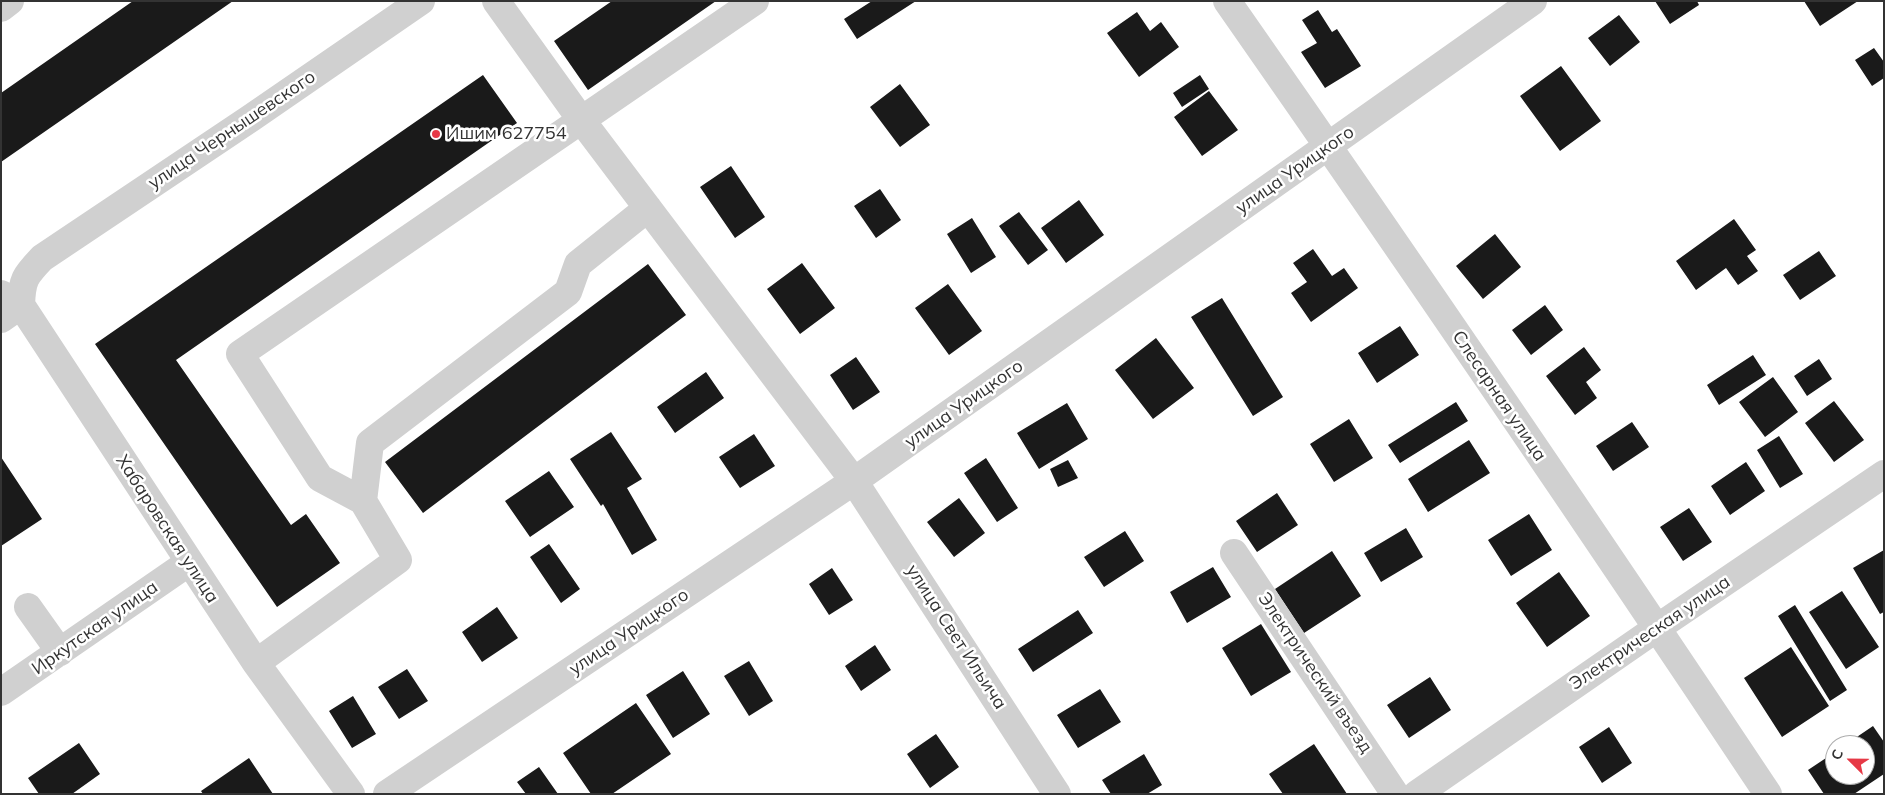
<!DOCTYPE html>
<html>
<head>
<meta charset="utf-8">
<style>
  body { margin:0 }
  #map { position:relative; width:1885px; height:795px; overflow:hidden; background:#fff; font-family:Mulish,sans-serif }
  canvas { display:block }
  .frame { position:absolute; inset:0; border:2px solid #333; pointer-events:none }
  .north { position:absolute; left:1825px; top:735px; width:50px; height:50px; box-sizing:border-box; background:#fff; border:1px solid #adadad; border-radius:50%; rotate:293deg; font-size:14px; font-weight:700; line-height:20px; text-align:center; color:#333 }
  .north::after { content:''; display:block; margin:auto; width:18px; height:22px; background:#e63946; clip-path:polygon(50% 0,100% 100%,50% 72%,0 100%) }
</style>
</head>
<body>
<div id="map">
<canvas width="1885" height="795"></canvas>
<div class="frame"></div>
<div class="north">С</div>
</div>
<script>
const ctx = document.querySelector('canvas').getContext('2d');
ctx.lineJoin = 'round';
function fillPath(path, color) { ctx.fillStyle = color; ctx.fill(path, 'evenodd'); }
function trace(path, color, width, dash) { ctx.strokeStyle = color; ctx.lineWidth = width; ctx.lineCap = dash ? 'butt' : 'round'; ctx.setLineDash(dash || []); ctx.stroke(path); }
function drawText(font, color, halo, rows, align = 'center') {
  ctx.font = font + ' Mulish,sans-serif'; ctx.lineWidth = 5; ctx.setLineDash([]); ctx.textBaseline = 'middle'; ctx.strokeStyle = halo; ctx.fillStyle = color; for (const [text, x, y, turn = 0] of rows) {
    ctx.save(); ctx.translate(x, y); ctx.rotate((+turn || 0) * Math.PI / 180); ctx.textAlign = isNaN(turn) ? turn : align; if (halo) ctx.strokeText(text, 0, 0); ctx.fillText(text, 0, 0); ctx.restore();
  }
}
const building = new Path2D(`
  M133 1H233L1 162V93Z
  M612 1H716L588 90 554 41Z
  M872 1H916L857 39 844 19Z
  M1655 1H1697L1699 5 1670 24Z
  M1804 1H1858L1820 26Z
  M1318 10 1332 32 1337 29 1361 66 1325 88 1301 52 1317 43 1302 20Z
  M1137 12 1150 31 1161 22 1179 47 1139 77 1107 33Z
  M1619 15 1640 42 1610 66 1588 38Z
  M1874 48 1884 62V78L1872 86 1855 60Z
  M1561 66 1601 121 1560 151 1520 96Z
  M483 75 517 123 176 360 291 525 306 514 340 563 277 607 95 344Z
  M1200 75 1209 89 1182 107 1173 93Z
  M900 84 930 125 900 147 870 107Z
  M1209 91 1238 130 1202 156 1174 117Z
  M731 166 765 217 735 238 700 187Z
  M880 189 901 220 876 238 854 206Z
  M1079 200 1104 235 1066 263 1041 228Z
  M1019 212 1048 250 1028 265 999 226Z
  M972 218 996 257 971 273 947 234Z
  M1734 219 1756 250 1747 256 1758 271 1738 285 1726 268 1696 290 1676 261Z
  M1495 234 1521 267 1483 299 1456 266Z
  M1313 249 1332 276 1344 268 1358 288 1311 322 1291 293 1307 282 1293 263Z
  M1819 251 1836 276 1800 300 1783 275Z
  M802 263 835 308 800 334 767 289Z
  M648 264 686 315 423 513 385 462Z
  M948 284 982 331 949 355 915 308Z
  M1222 298 1283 397 1253 416 1191 317Z
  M1545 305 1563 330 1531 355 1512 330Z
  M1400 326 1419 355 1377 383 1358 353Z
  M1156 338 1194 388 1153 419 1115 370Z
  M1584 347 1601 370 1586 382 1597 398 1575 415 1546 376Z
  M1753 355 1766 375 1719 405 1707 385Z
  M856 357 880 392 853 410 830 375Z
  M1819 359 1832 379 1807 396 1794 376Z
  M706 372 724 398 675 433 657 407Z
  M1773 377 1798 412 1765 437 1739 402Z
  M1834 401 1864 440 1834 462 1805 423Z
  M1456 402 1468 421 1400 463 1388 445Z
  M1067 403 1088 439 1039 469 1017 433Z
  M1349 419 1373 458 1334 482 1310 444Z
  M1632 422 1649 447 1613 471 1596 446Z
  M611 432 642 479 627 488 657 540 632 555 603 504 601 506 570 459Z
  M754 434 775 466 740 488 719 457Z
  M1779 436 1803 474 1780 488 1757 450Z
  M1469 440 1490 473 1428 512 1408 479Z
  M1 457 42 519 1 546Z
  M986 458 1018 508 997 522 964 473Z
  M1068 460 1078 478 1058 487 1050 469Z
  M1746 462 1765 491 1730 515 1711 486Z
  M549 471 574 507 530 537 505 501Z
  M1277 493 1298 525 1257 552 1236 521Z
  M959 498 985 533 954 557 927 522Z
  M1689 508 1712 542 1683 561 1660 527Z
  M1529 514 1552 550 1511 576 1488 540Z
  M1406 528 1423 557 1381 582 1364 553Z
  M1125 531 1144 561 1104 587 1084 557Z
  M549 544 580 589 561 603 530 557Z
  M1884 550V612L1880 614 1853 568Z
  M1332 551 1361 596 1304 633 1275 589Z
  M1213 567 1231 597 1187 623 1170 592Z
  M832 568 853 600 829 615 809 584Z
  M1559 572 1590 616 1547 647 1516 603Z
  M1842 591 1879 647 1846 669 1809 612Z
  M1795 605 1847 690 1830 701 1778 616Z
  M497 607 518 638 482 662 462 632Z
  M1078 610 1093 633 1033 672 1018 649Z
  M1261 624 1291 672 1251 696 1222 648Z
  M875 645 891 670 861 691 845 666Z
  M1791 647 1829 706 1782 737 1744 678Z
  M749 661 773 701 749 716 724 676Z
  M407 669 428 701 399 719 378 687Z
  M683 671 710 714 673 738 646 695Z
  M1430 677 1451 710 1409 738 1387 705Z
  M1100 689 1121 722 1078 748 1057 715Z
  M353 696 376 734 352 748 329 711Z
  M636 703 671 754 612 794H591L563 753Z
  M1873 726 1884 742V774L1854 794H1824L1808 770 1835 752V775H1865V745H1845Z
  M1609 727 1632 763 1602 783 1579 747Z
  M936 734 959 767 930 788 907 754Z
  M79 743 100 774 72 794H39L28 778Z
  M1314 744 1347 794H1283L1269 774Z
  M1144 754 1162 785 1147 794H1111L1102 780Z
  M249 758 273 794H203L201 791Z
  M539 767 558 794H526L517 782Z`);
const minor = new Path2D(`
  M496 1 582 121 854 481 1057 794
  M1227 1C1410 263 1591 528 1768 794
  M1 8 10 1
  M1 294 21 305 1 319
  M363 501 370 443 568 292 578 264 648 208
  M1234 553 1395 794
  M28 607 60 652
  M256 663 398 560 363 501 320 478 240 354 755 1
  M1 692 188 563
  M351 794 256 663 21 305C22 279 25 276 42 258L251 118 421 1
  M387 794 854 481 1533 1
  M1417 794 1657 628 1884 474`);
const markers = [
  [436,134,5,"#e63946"]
];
const streetNames = [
  ["улица Чернышевского",232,130,-34],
  ["улица Урицкого",1295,170,-35],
  ["Слесарная улица",1499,396,56],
  ["улица Урицкого",964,404,-35],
  ["Хабаровская улица",167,529,57],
  ["Иркутская улица",95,628,-35],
  ["улица Урицкого",629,632,-34],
  ["Электрическая улица",1650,633,-34],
  ["улица Свет Ильича",956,637,57],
  ["Электрический въезд",1315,673,56]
];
const poiNames = [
  ["Ишим 627754",446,134]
];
fillPath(building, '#1a1a1a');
trace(minor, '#d0d0d0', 28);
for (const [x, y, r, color] of markers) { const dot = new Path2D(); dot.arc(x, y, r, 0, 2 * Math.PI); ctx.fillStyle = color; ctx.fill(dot); trace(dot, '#fff', 2); }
drawText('18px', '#333', '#fff', streetNames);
drawText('18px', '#333', '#fff', poiNames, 'left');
</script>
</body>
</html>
